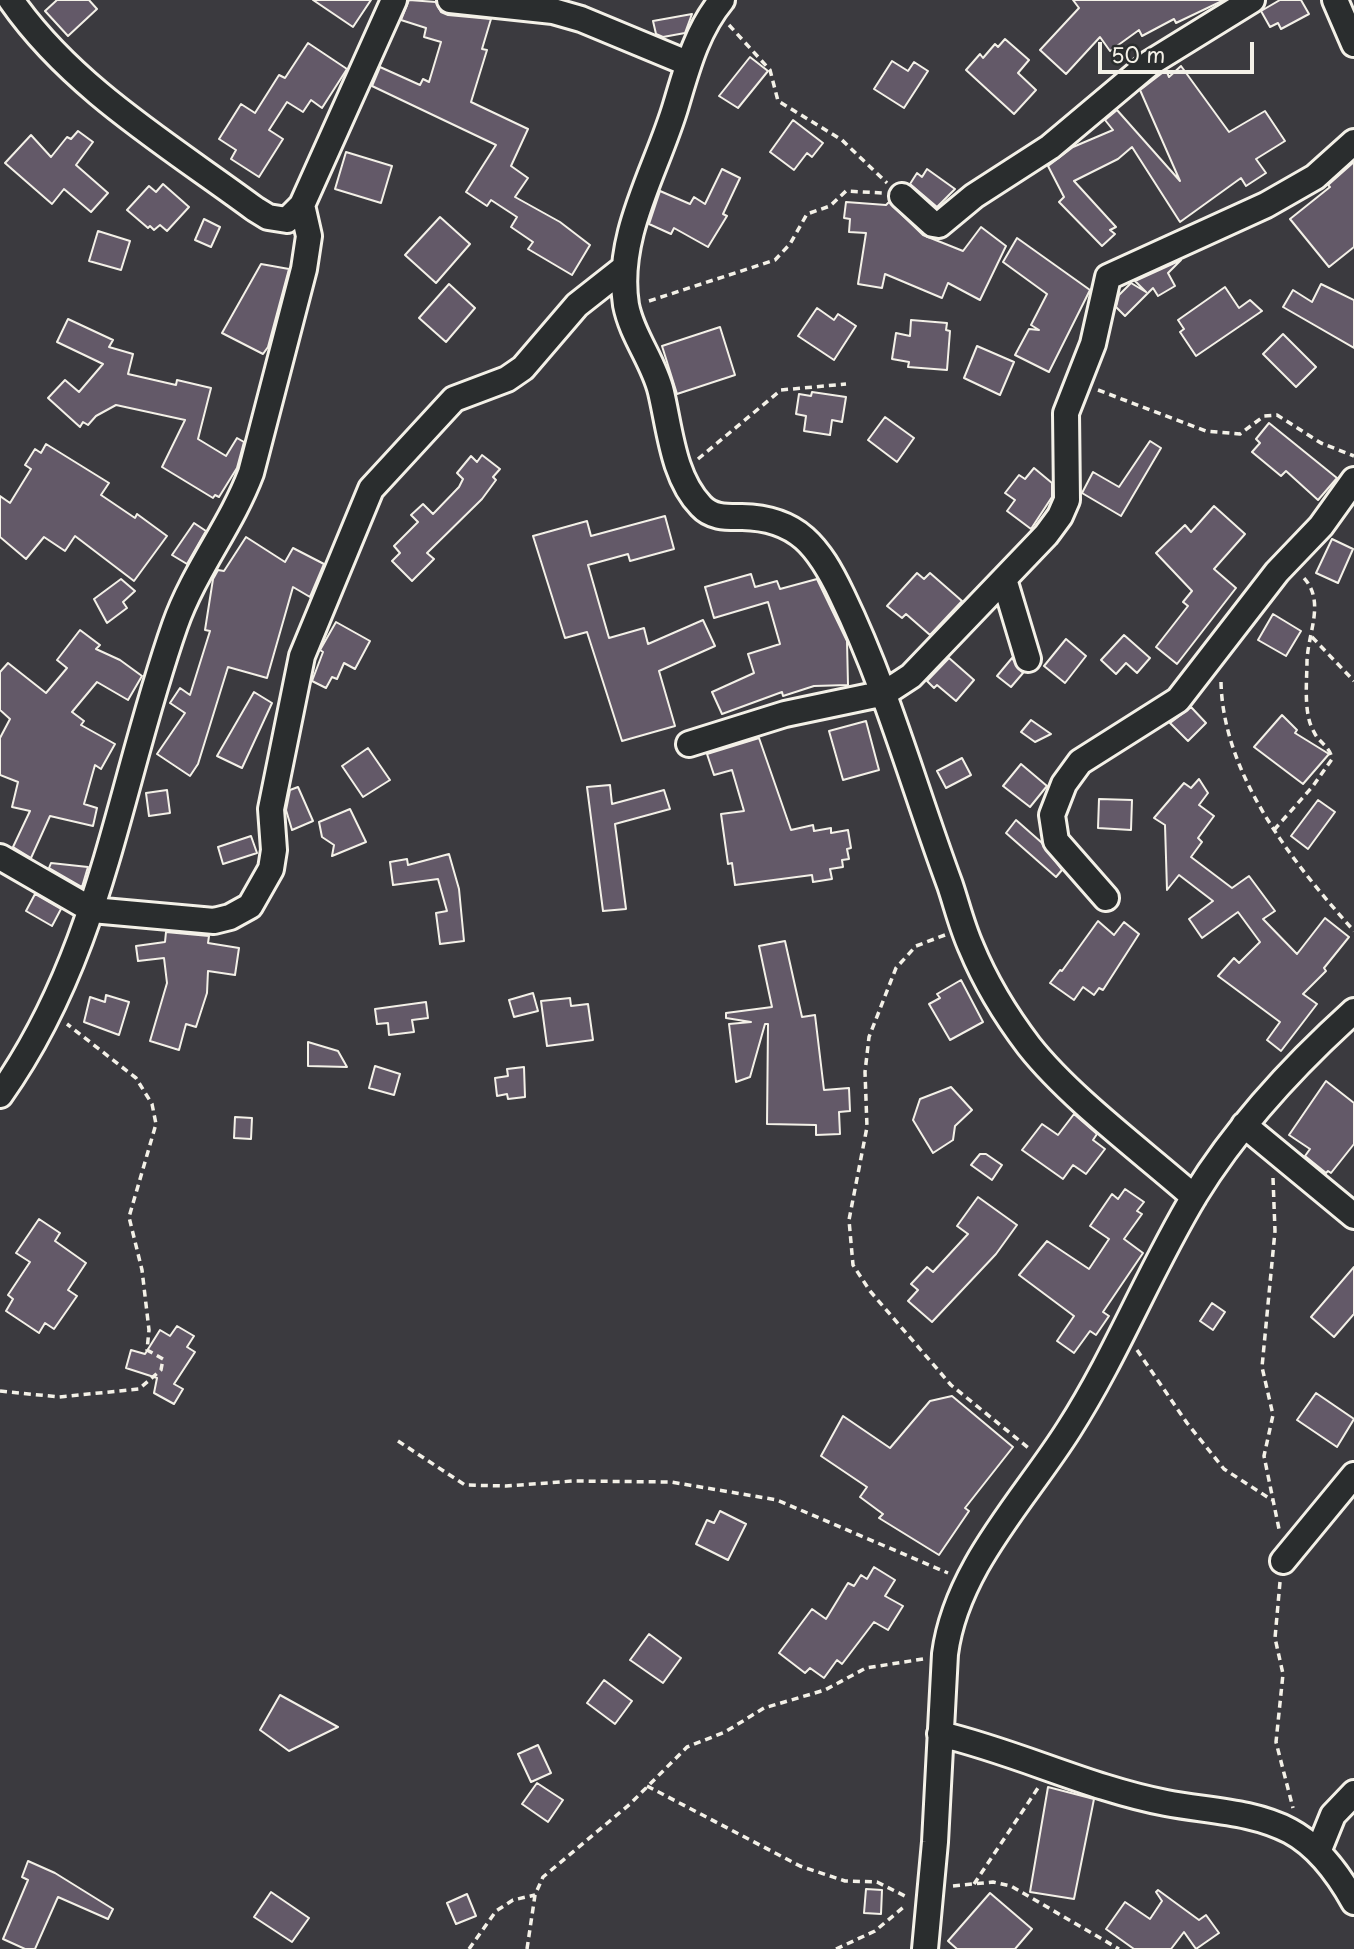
<!DOCTYPE html>
<html>
<head>
<meta charset="utf-8">
<style>
  body { margin:0 }
  #map { position:relative; width:1354px; height:1949px; overflow:hidden; background:#3b3a3f; font-family:"Playpen Sans",sans-serif }
  canvas { display:block }
  .scale { position:absolute; left:1098px; top:42px; width:156px; height:32px; box-sizing:border-box; border:4px solid #f4f1e8; border-top:0; padding-left:9px; font-size:21px; line-height:24px; white-space:nowrap; color:#f4f1e8; -webkit-text-stroke:5px #2a2d2e; paint-order:stroke }
</style>
</head>
<body>
<div id="map">
<canvas width="1354" height="1949"></canvas>
<div class="scale">50 m</div>
</div>
<script>
const ctx = document.querySelector('canvas').getContext('2d');
ctx.lineJoin = 'round';
function fillPath(path, color) { ctx.fillStyle = color; ctx.fill(path, 'evenodd'); }
function trace(path, color, width, dash) { ctx.strokeStyle = color; ctx.lineWidth = width; ctx.lineCap = dash ? 'butt' : 'round'; ctx.setLineDash(dash || []); ctx.stroke(path); }
const building = new Path2D(`
  M57 0H89L97 9 68 36 45 11Z
  M313 0H371L353 27Z
  M409 0 436 2 441 12 448 15 491 19 482 49 487 50 471 102 528 129 511 166 528 178 515 197 560 222 590 245 572 275 528 249 533 242 511 227 517 217 491 200 487 206 466 192 496 145 372 86 380 67 420 85 423 79 429 82 441 42 424 37 426 28 401 20Z
  M1073 0H1224L1176 23 1174 19 1142 36 1139 30 1110 51 1100 37 1066 74 1040 50 1079 8Z
  M1280 0H1301L1309 14 1281 29 1278 23 1270 27 1261 11Z
  M692 14 685 33 663 37 656 34 653 21Z
  M1005 39 1029 60 1018 73 1036 90 1014 114 966 70 980 54 983 58 995 44 998 47Z
  M308 43 347 69 322 108 311 100 303 112 287 102 269 130 283 139 259 177 231 159 236 150 219 139 241 104 255 113 279 75 285 78Z
  M750 57 768 71 738 108 719 96Z
  M892 61 908 71 914 62 928 71 904 108 874 89Z
  M1181 66 1229 132 1265 111 1285 141 1256 159 1266 173 1246 186 1241 178 1180 222 1132 147 1118 159 1074 181 1116 227 1110 230 1115 234 1102 246 1059 202 1064 197 1048 166 1073 147 1113 130 1105 120 1117 110 1180 181 1140 90 1166 70 1169 77Z
  M793 120 823 143 812 157 807 153 794 170 770 152Z
  M78 131 93 142 76 165 108 193 91 212 64 189 52 204 5 163 31 135 51 157 67 137 71 139Z
  M346 152 392 166 381 203 335 189Z
  M1354 162V247L1329 267 1290 219 1330 187 1328 185Z
  M722 169 740 178 723 214 727 216 708 247 674 228 671 234 649 224 660 191 690 204 694 197 705 204Z
  M927 169 955 189 937 207 910 184 917 173 922 177Z
  M163 184 189 207 167 231 160 225 154 230 150 226 148 228 127 210 149 186 156 192Z
  M846 202 886 205 889 202 923 235 963 251 981 227 1006 246 980 300 948 283 942 298 885 274 882 288 858 284 866 233 849 232 850 219 844 218Z
  M440 217 470 244 436 283 405 255Z
  M204 219 220 227 211 247 195 240Z
  M98 231 130 241 121 270 89 261Z
  M1017 238 1090 290 1049 372 1015 355 1029 329 1039 330 1031 325 1047 294 1003 262Z
  M1181 260 1168 273 1175 286 1158 296 1153 288 1125 316 1116 307 1119 295 1131 283 1146 292 1135 281Z
  M261 264 289 269 268 347 263 354 222 333Z
  M449 284 475 308 446 342 419 318Z
  M1321 284 1354 300V348L1283 307 1293 290 1312 302Z
  M1225 287 1239 308 1250 300 1262 311 1196 356 1180 332 1184 329 1178 320Z
  M817 308 834 320 838 314 856 326 834 360 798 336Z
  M68 319 113 340 109 347 133 354 128 374 176 385 177 380 211 388 198 439 226 456 237 438 244 442 237 468 219 497 215 495 213 498 162 467 185 420 116 405 96 416 88 425 83 422 80 427 48 398 65 380 79 392 103 364 57 342Z
  M911 320 947 323 946 330 950 331 947 370 908 367 909 362 892 359 896 333 910 336Z
  M720 327 735 375 677 394 662 346Z
  M1283 334 1316 367 1296 387 1263 354Z
  M977 346 1014 362 1000 395 964 378Z
  M812 392 846 397 842 422 832 420 830 435 804 431 806 416 796 414 799 394 811 396Z
  M885 417 914 438 897 462 868 440Z
  M1269 423 1337 478 1318 500 1286 471 1281 476 1252 452 1260 443 1256 439Z
  M1150 441 1161 448 1121 516 1082 493 1093 472 1119 487Z
  M46 444 109 483 101 495 135 518 137 514 167 536 134 581 75 536 65 551 44 537 26 559 0 537V496L10 503 31 469 25 465 35 449 41 453Z
  M482 455 500 469 493 477 496 480 482 499 427 553 434 559 412 581 392 561 400 553 394 546 418 522 411 515 423 504 433 514 459 487 463 479 457 473 471 456 477 462Z
  M1034 468 1052 483V497L1031 529 1007 511 1015 500 1005 493 1019 475 1025 479Z
  M1214 506 1245 534 1214 569 1236 588 1177 664 1156 647 1188 606 1183 602 1192 591 1156 553 1185 525 1191 532Z
  M665 516 674 549 630 561 628 554 588 565 609 638 644 628 648 644 703 620 715 646 659 671 675 726 622 741 587 632 565 638 533 536 587 521 591 536Z
  M194 523 206 531 187 564 172 555Z
  M246 537 285 562 293 548 324 564 310 597 293 587 267 678 228 667 198 764 190 776 157 754 185 713 170 703 180 688 190 695 210 631 205 630 213 579 218 570 224 571Z
  M1332 539 1353 549 1338 583 1316 573Z
  M917 573 924 579 930 573 962 601 930 635 906 614 902 618 887 606Z
  M751 574 755 587 777 581 780 589 817 579 847 641 848 685 814 686 783 696 782 692 722 714 712 692 754 673 748 654 780 644 768 602 714 618 705 587Z
  M121 579 135 591 123 602 127 608 107 623 94 599Z
  M1273 614 1301 631 1286 656 1258 640Z
  M336 622 370 641 355 669 344 663 337 679 332 677 326 688 312 681 323 652 320 650Z
  M80 630 100 645 96 649 120 660 142 676 128 700 97 682 72 712 84 721 81 725 115 744 101 769 95 765 84 804 97 808 93 826 50 816 31 858 13 847 30 811 12 807 18 782 0 775V738L10 719 0 710V672L8 663 46 693 67 668 57 660Z
  M1124 635 1150 658 1137 673 1126 663 1116 674 1101 660Z
  M1066 639 1086 656 1065 683 1044 666Z
  M949 658 974 680 956 701 937 685 934 688 927 681Z
  M1012 658 1023 673 1011 687 997 676Z
  M254 692 272 703 242 768 217 756Z
  M1191 707 1206 723 1188 741 1170 723Z
  M1282 715 1297 730 1295 733 1329 754 1303 784 1254 747Z
  M1031 720 1051 734 1035 742 1021 732Z
  M866 721 879 770 843 780 829 731Z
  M759 738 791 830 813 825 814 831 831 828V833L848 830 851 848 847 849 849 859 842 860 843 867 830 869 832 879 813 882 812 875 735 885 732 863 728 864 721 814 744 811 732 770 714 775 707 754Z
  M368 748 390 780 363 797 342 766Z
  M962 758 971 775 946 788 937 771Z
  M1021 764 1047 786 1030 807 1003 786Z
  M1199 779 1208 793 1199 805 1214 816 1198 838 1202 842 1191 857 1232 888 1249 876 1275 911 1263 919 1297 954 1325 918 1349 937 1324 968 1326 971 1303 994 1317 1004 1281 1051 1267 1040 1280 1022 1218 976 1234 958 1239 963 1260 942 1238 912 1202 938 1189 919 1213 901 1179 875 1167 890 1165 825 1154 818 1184 783 1191 788Z
  M610 785 612 804 664 790 670 809 615 824 626 909 603 911 587 787Z
  M298 787 313 821 292 830 286 810 290 790Z
  M167 790 170 813 149 816 146 793Z
  M1099 799 1132 800 1131 830 1098 828Z
  M1318 800 1335 812 1308 849 1291 836Z
  M350 809 366 842 332 856 334 845 322 837 319 822Z
  M1016 820 1041 842 1062 870 1056 877 1006 833Z
  M251 836 257 853 223 864 218 847Z
  M449 854 459 889 464 941 440 944 436 913 447 911 438 879 393 885 390 862 407 859 408 865Z
  M51 863 88 867 82 887 49 868Z
  M35 894 61 909 52 926 26 911Z
  M1098 921 1114 935 1124 922 1139 934 1103 990 1099 988 1094 995 1083 987 1074 1000 1050 983 1060 970 1062 971Z
  M166 932 209 936 208 943 239 948 235 975 208 971 207 993 196 1027 186 1024 179 1050 150 1041 167 983 164 958 138 961 136 946 165 942Z
  M785 941 802 1017 815 1015 824 1090 849 1088 850 1111 839 1112 840 1134 816 1135V1125L767 1124 768 1024H765L750 1077 736 1082 729 1024 751 1022 726 1018V1013L772 1007 759 946Z
  M961 980 983 1022 950 1040 929 1004 940 998 937 994Z
  M533 993 538 1011 514 1017 509 1000Z
  M106 995 129 1002 119 1035 84 1022 90 997 105 1002Z
  M570 998 571 1006 588 1004 593 1040 547 1046 541 1001Z
  M426 1002 428 1018 412 1020 414 1032 389 1035 388 1023 377 1024 375 1009Z
  M308 1042 338 1051 347 1067 308 1066Z
  M375 1066 400 1074 394 1095 369 1088Z
  M524 1067 525 1097 508 1099 507 1094 497 1096 495 1078 508 1076 507 1069Z
  M1326 1081 1354 1103V1144L1331 1173 1328 1171 1326 1173 1305 1156 1310 1149 1289 1135Z
  M951 1087 972 1110 955 1126 953 1140 933 1153 913 1120 920 1099Z
  M1074 1114 1097 1134 1093 1140 1105 1149 1086 1174 1073 1165 1063 1179 1022 1150 1042 1124 1058 1135Z
  M235 1117 252 1118 251 1139 234 1138Z
  M980 1154H986L1002 1165 992 1180 971 1165Z
  M1125 1189 1144 1202 1137 1211 1142 1214 1124 1239 1143 1253 1103 1312 1109 1316 1096 1335 1090 1331 1074 1353 1057 1341 1074 1316 1019 1275 1047 1241 1089 1269 1109 1239 1090 1226 1112 1194 1118 1199Z
  M978 1197 1017 1225 996 1254 932 1322 908 1301 918 1290 911 1284 927 1267 933 1272 968 1234 957 1226Z
  M39 1219 60 1233 55 1241 86 1263 68 1290 77 1296 54 1329 45 1323 39 1333 6 1311 13 1299 8 1295 30 1262 16 1253Z
  M1354 1267V1314L1334 1337 1311 1317Z
  M1212 1303 1225 1312 1213 1330 1200 1321Z
  M177 1326 194 1336 187 1347 195 1352 174 1384 183 1389 174 1404 154 1393 157 1378 126 1368 131 1350 145 1354 160 1330 170 1336Z
  M1316 1393 1354 1419 1337 1447 1297 1420Z
  M952 1396 1013 1447 965 1508 969 1511 939 1555 879 1518 883 1514 860 1497 867 1487 821 1456 843 1416 890 1448 930 1401Z
  M720 1511 746 1524 728 1560 696 1544 707 1520 714 1523Z
  M874 1567 895 1580 885 1596 903 1606 888 1630 874 1622 842 1664 837 1660 824 1678 810 1668 805 1673 779 1653 812 1609 826 1619 848 1583 854 1586 861 1575 867 1579Z
  M649 1634 681 1658 663 1683 630 1660Z
  M604 1680 632 1701 615 1724 587 1703Z
  M280 1695 338 1727 289 1751 260 1730Z
  M538 1745 551 1773 531 1782 518 1754Z
  M537 1783 563 1800 548 1822 522 1804Z
  M1048 1787 1094 1799 1074 1899 1030 1892Z
  M28 1861 55 1873 113 1909 108 1919 58 1897 35 1949H25L3 1939 28 1880 22 1877Z
  M866 1889 882 1890 881 1914 864 1913Z
  M1158 1890 1199 1920 1206 1915 1219 1933 1196 1949 1184 1932 1171 1949H1134L1106 1929 1125 1902 1150 1919 1162 1901 1156 1892Z
  M271 1892 309 1918 292 1942 254 1917Z
  M990 1893 1032 1929 1015 1949H957L948 1941Z
  M467 1894 476 1916 456 1924 447 1903Z`);
const path = new Path2D(`
  M729 25 770 70 778 101 842 140 887 183
  M649 301 775 260 790 244 807 214 830 206 846 191 882 193
  M1098 390 1206 431 1240 434 1264 416 1277 415 1321 443 1354 456
  M698 459 781 390 846 384
  M1312 637 1354 681
  M1221 682C1223 776 1294 864 1354 931
  M1274 830 1313 786 1332 759C1330 746 1319 743 1314 732 1303 714 1307 681 1307 661 1308 632 1326 601 1303 577
  M945 935 916 946 896 968 869 1037 865 1072 867 1127 849 1220 853 1265 870 1291 951 1385 1031 1450
  M1273 1178 1275 1231 1262 1367 1273 1415 1264 1456 1279 1529
  M1137 1350 1187 1423 1224 1469 1272 1500
  M0 1391 59 1397 139 1389 161 1370 163 1359 147 1350 149 1330 142 1270 129 1217 156 1124 152 1104 136 1078 67 1024
  M398 1441 465 1485 506 1486 573 1481 671 1482 777 1500 948 1573
  M1280 1582 1275 1638 1283 1674 1276 1742 1293 1808
  M647 1786 800 1866 845 1881 877 1882 909 1898
  M974 1884 1038 1788
  M953 1886 993 1882 1011 1886 1119 1949
  M469 1949 496 1911 513 1900 535 1895
  M527 1949 535 1895 543 1877 630 1804 687 1747 725 1732 764 1708 825 1690 866 1668 923 1659
  M836 1949 875 1931 906 1905`);
const minor = new Path2D(`
  M11 0C72 88 170 146 255 209L268 217 287 220 302 205 394 0
  M450 0 553 11 581 19 687 63
  M722 0C697 30 687 68 676 105 657 170 615 235 626 305 632 336 654 362 661 392 670 430 673 477 701 506 712 518 727 517 742 517 798 518 819 547 842 595 887 688 914 788 950 885 957 906 962 927 971 947 985 981 1007 1017 1029 1046 1070 1098 1143 1152 1194 1197
  M1335 0 1354 44
  M902 196 933 224 939 225 974 196 1050 147 1150 63 1252 0
  M1004 579 1028 659
  M689 744 785 714 885 693 911 676 1046 535 1060 516 1067 500 1066 413 1093 344 1108 277 1266 205 1315 177 1354 142
  M0 857 92 910 214 921 230 917 250 906 271 869 274 850 271 809 302 656 371 489 454 399 507 379 523 368 577 305 624 268
  M1106 898 1056 841 1052 815 1064 784 1080 762 1178 700 1277 572 1321 526 1354 480
  M0 1095C102 951 118 787 175 625 194 571 231 526 251 473L304 269 309 236 302 205
  M1244 1125 1354 1216
  M1283 1561 1354 1475
  M940 1734C1017 1752 1088 1788 1166 1803 1207 1811 1252 1811 1290 1831 1318 1846 1339 1875 1354 1902
  M1318 1852 1333 1815 1354 1793
  M925 1949 935 1842 945 1654C956 1568 1025 1499 1069 1429 1117 1354 1149 1271 1195 1195 1238 1125 1293 1066 1354 1011`);
fillPath(building, '#635968');
trace(building, '#f4f1e8', 2);
trace(minor, '#f4f1e8', 30);
trace(path, '#f4f1e8', 3.5, [7, 5]);
trace(minor, '#2a2d2e', 24);
</script>
</body>
</html>
